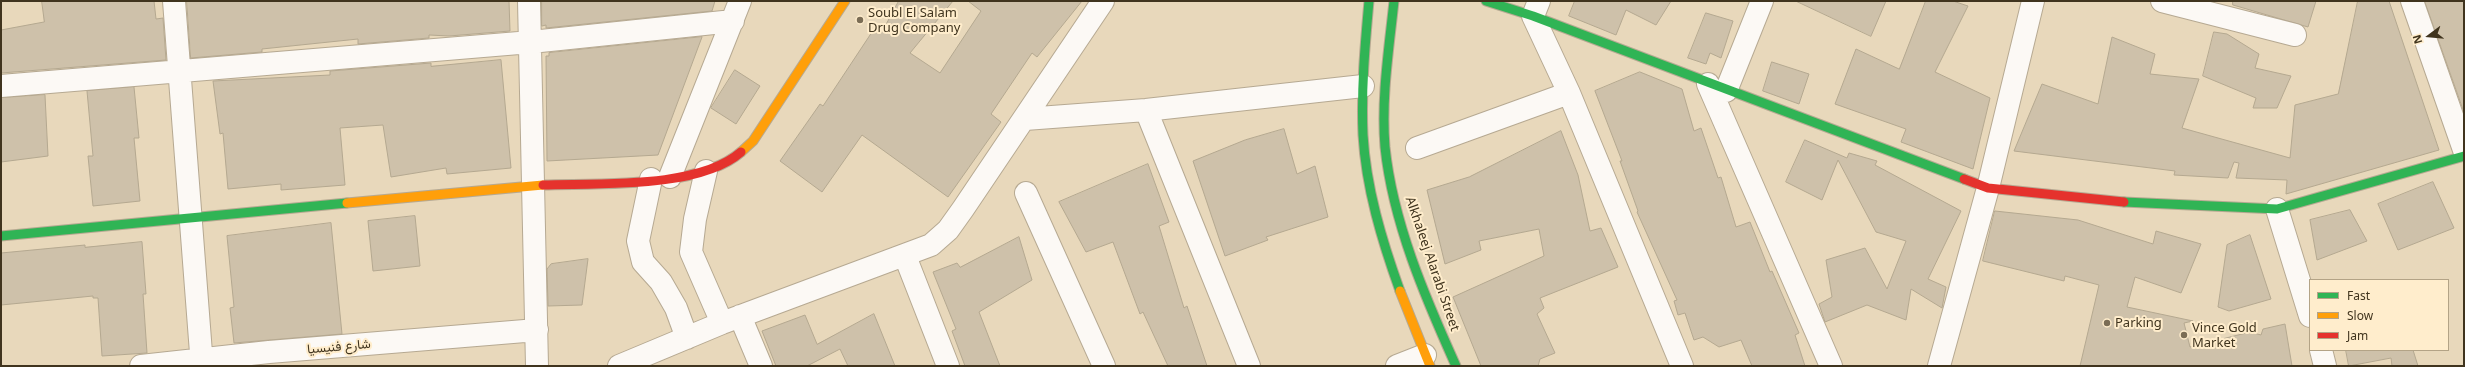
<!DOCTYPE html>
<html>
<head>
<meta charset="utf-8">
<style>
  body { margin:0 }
  #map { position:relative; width:2465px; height:367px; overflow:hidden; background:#e8d8bb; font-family:"Noto Sans",sans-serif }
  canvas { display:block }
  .frame { position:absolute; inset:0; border:2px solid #40341e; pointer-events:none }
  .legend { position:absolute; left:2309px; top:279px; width:140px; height:72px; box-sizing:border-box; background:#ffedcc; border:1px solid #b3a386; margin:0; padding:5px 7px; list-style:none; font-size:12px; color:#40341e }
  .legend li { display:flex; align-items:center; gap:8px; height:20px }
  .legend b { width:20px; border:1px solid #b3a386 }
  .north { position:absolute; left:2409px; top:16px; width:40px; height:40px; -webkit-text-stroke:3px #ffedcc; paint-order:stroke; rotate:254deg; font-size:11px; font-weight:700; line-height:16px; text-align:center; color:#40341e }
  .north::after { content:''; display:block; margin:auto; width:14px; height:18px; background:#40341e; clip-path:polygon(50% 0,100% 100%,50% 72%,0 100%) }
</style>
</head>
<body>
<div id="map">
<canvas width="2465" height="367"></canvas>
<div class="frame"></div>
<ul class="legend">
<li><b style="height:5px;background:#30b455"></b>Fast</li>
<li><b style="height:5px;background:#ff9f0a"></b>Slow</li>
<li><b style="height:5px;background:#e5322d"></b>Jam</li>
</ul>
<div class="north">N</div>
</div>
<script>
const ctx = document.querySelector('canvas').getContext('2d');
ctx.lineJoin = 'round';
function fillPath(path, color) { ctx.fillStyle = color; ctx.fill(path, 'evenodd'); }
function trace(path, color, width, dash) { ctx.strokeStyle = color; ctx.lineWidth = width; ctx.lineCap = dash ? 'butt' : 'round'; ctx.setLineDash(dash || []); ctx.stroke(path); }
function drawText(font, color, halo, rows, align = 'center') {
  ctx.font = font + ' "Noto Sans",Vazirmatn,sans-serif'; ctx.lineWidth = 4; ctx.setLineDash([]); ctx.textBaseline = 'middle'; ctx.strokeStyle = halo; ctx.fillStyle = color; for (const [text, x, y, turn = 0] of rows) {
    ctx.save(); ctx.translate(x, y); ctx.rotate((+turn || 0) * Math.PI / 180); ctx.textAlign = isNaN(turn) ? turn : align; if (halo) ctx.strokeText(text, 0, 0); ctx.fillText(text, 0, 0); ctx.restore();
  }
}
const building = new Path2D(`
  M42 1H154L156 19 163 18 166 60 1 73V30L44 22Z
  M187 1H509L510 31 449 36 429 35V38L358 44V39L262 49V52L191 58Z
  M542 1H715L712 11 546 28V25L542 26Z
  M899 1H953L910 53 940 73 981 11 968 1H1082L1037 57 1032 53 991 114 1001 122 948 197 862 135 822 192 780 161 820 104 823 106 874 29 881 33Z
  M1575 1H1671L1656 25 1626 10 1616 35 1569 16Z
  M1796 1H1886L1871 36Z
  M1926 1H1953L1968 6 1935 72 1990 98 1973 169 1901 142 1906 129 1835 104 1856 49 1899 69Z
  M2233 1H2316L2308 27 2233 5Z
  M2358 1H2389L2439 150 2286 194 2287 180 2236 178 2239 163 2234 162 2228 178 2174 175 2175 171 2014 151 2042 84 2098 104 2112 37 2155 54 2150 74 2199 79 2182 128 2290 158 2295 105 2338 94Z
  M2425 1H2464V112Z
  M1706 13 1733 21 1721 58 1710 53 1706 64 1688 58Z
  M2214 32 2227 34 2259 54 2255 68 2291 76 2277 108H2253L2256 98 2203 76Z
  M702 37 658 155 547 161 546 56H549V53Z
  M501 60 511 168 447 174 446 168 391 177 383 125 340 128 345 185 281 190V184L228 189 223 133 220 134 213 81 330 75V71L431 63V66Z
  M1772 62 1809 74 1799 104 1763 91Z
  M735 70 760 86 736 124 711 108Z
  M1640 72 1682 89 1694 131 1701 128 1718 178 1721 177 1736 227 1750 222 1770 272 1772 271 1799 333 1795 335 1805 366H1752L1741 340 1719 347 1703 337 1694 340 1685 313 1678 315 1674 301 1677 300 1637 212 1638 211 1620 161H1622L1595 91Z
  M134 87 139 138H134L140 201 93 206 88 156H93L87 91Z
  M45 95 48 156 1 162V98Z
  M1284 129 1297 174 1315 166 1328 217 1266 237 1268 240 1225 256 1193 161 1245 140Z
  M1561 131 1578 175 1590 231 1601 228 1618 267 1540 298 1544 308 1537 314 1555 353 1540 359 1538 366H1481L1453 297 1544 256 1539 229 1479 241 1481 250 1445 264 1427 190 1469 177Z
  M1805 140 1847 158 1849 153 1877 161 1875 165 1961 211 1928 279 1946 287 1942 308 1911 289 1906 320 1867 305 1825 322 1819 304 1832 297 1826 260 1865 248 1887 289 1906 241 1876 232 1838 160 1822 200 1786 182Z
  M1148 164 1169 222 1159 226 1184 308 1187 306 1207 366H1168L1143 312 1140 314 1113 242 1086 252 1059 202Z
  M2433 182 2454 228 2398 250 2378 204Z
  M2350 210 2367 241 2317 260 2310 220Z
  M1995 211 2078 220 2153 244 2156 231 2201 244 2181 293 2135 277 2127 307 2193 321 2184 323 2190 347 2250 332 2261 335 2263 329 2285 324 2292 366H2080L2099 285 2065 276 2064 281 1983 261Z
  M415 216 420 266 373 271 368 221Z
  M331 223 342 334 234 343 230 308 234 307 227 236Z
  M2250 235 2271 299 2229 311 2218 307 2227 245Z
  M1019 237 1032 280 979 312 1000 366H965L952 331 956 329 933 272 957 263 960 267Z
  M142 242 146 294H143L147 353 102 356 98 298H93V296L1 305V253L85 245V247Z
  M588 259 582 305 548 306 547 269 551 264Z
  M874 314 895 366H848L840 349 807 366H776L762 331 805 315 817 344Z
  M2346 350H2413L2418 366H2392L2391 358 2349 366Z`);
const street = new Path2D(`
  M174 1 202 366
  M529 1 537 366
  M1539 1 1533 16 1569 93 1682 366
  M2162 1 2295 35
  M2412 1 2464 150
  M1708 84 1831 366
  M1 86 531 42 733 21
  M1726 91 1762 1
  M1146 110 1249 366
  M1025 119 1146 110 1363 86
  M1417 148 1569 93
  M706 171 695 219 691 252 722 323
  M670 177 740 1
  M651 179 638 241 643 262 661 282 676 308 687 338
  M1026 193 1104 366
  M2277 209 2310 316
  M905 256 948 366
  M740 316 761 366
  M2321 350 2325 366
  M141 366 269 352 537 330
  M619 366 722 323 931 245 948 230 963 209 1103 1
  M1397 366 1425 355
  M1939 366 1988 188 2033 1`);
const fast = new Path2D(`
  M1369 1C1365 45 1361 90 1363 135 1366 188 1382 241 1400 291
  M1394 1C1389 49 1381 98 1385 147 1393 223 1425 297 1456 366
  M1486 1 1533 16 1964 179
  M2124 202 2277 209 2464 156
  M1 236 347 203`);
const slow = new Path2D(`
  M741 152 753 141 845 1
  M347 203 543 185
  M1400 291 1430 366`);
const jam = new Path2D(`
  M1964 179 1988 188 2124 202
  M543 185C598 183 699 189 741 152`);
const markers = [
  [860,20,4,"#7b6d55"],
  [2107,323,4,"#7b6d55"],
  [2184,335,4,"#7b6d55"]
];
const poiNames = [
  ["Soubl El Salam",868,13],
  ["Drug Company",868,28],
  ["Parking",2115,323],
  ["Vince Gold",2192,328],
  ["Market",2192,343]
];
const streetNames = [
  ["Alkhaleej Alarabi Street",1432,264,71],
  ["شارع فنيسيا",339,347,-5]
];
fillPath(building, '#cec1aa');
trace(building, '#b4a890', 1);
trace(street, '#b6a992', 24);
trace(fast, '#b6a992', 11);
trace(slow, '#b6a992', 11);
trace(jam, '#b6a992', 11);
trace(street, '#fcf9f5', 22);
trace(fast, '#30b455', 9);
trace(slow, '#ff9f0a', 9);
trace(jam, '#e5322d', 9);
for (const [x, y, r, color] of markers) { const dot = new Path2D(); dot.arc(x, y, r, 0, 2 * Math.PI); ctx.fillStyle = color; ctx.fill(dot); trace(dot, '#ffedcc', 1.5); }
drawText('13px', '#40341e', '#ffedcc', poiNames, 'left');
drawText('13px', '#40341e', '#ffedcc', streetNames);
</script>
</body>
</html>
